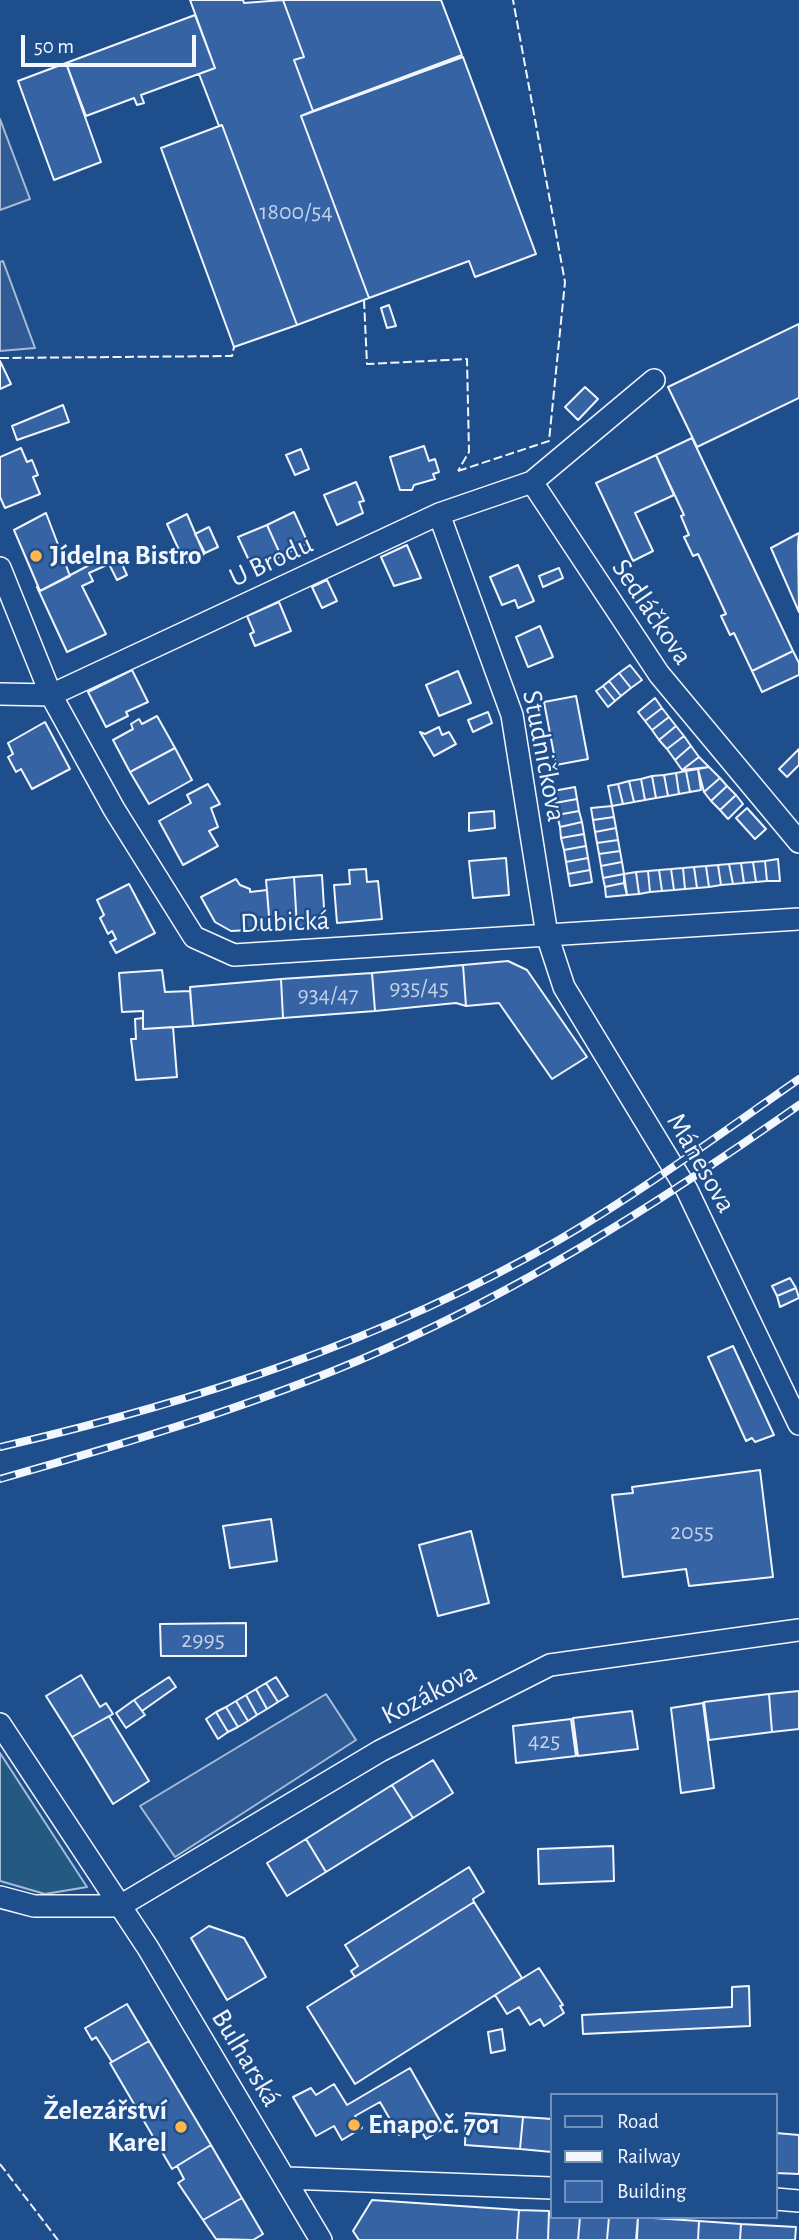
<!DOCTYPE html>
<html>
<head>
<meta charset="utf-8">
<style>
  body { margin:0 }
  #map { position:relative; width:799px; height:2240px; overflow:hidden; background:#1f4e8c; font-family:"Alegreya Sans",sans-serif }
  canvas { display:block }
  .legend { position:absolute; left:550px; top:2093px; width:228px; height:126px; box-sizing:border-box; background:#1f4e8c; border:2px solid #7391ba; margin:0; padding:9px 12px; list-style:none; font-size:21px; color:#f2f6ff }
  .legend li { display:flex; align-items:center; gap:14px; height:35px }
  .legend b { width:35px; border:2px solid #7391ba }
  .scale { position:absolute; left:21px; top:35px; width:175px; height:32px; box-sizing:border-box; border:4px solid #f2f6ff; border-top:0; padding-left:9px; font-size:21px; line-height:24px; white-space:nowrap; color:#f2f6ff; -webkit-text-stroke:5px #1f4e8c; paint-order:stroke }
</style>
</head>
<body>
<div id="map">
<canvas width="799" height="2240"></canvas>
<ul class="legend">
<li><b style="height:9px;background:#1f4e8c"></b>Road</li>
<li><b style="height:9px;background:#f2f6ff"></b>Railway</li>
<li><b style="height:19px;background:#3563a3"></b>Building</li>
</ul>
<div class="scale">50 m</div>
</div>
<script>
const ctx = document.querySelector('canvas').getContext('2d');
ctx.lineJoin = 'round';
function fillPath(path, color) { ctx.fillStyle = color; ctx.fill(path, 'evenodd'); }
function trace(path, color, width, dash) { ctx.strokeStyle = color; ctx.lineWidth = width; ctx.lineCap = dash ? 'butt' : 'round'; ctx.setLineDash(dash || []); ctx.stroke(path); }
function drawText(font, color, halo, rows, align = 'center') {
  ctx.font = font + ' "Alegreya Sans",sans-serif'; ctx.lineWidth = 5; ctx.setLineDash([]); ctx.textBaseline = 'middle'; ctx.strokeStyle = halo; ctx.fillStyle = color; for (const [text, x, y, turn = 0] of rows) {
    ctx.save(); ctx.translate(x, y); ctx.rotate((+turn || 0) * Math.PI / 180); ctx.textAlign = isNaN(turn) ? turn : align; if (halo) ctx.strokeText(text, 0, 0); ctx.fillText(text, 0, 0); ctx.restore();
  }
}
const green = new Path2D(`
  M0 1753 87 1887 45 1894 0 1881Z`);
const parking = new Path2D(`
  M0 119 30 199 0 210Z
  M3 261 35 348 0 351V262Z
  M326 1694 356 1740 175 1857 140 1806Z`);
const building = new Path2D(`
  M190 0H243L244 3 283 0 304 57 294 60 313 111 301 116 369 298 297 325 222 125 219 126 199 74 215 68Z
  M283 0H441L462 55 313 111 294 60 304 57Z
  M195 15 215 68 141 95 144 103 137 105 134 98 86 116 66 63Z
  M463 57 536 254 475 277 469 261 369 298 301 116Z
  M66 63 101 162 54 180 18 81Z
  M222 125 297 325 234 347 161 148Z
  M389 305 396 326 387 328 381 308Z
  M799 324V398L697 447 668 387Z
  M0 361 11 384 0 389Z
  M585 387 598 399 578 420 565 407Z
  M63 405 69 422 17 440 12 426Z
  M692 438 793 651 752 671 734 633 730 635 721 616 726 614 698 554 693 556 684 537 689 535 681 516 684 515 656 455Z
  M424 446 429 461 435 459 439 472 433 474 435 479 414 485 412 490H400L390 457Z
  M21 448 27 462 32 460 38 475 33 477 40 494 5 508 0 497V457Z
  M301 449 309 469 295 475 286 455Z
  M656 455 674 495 635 513 653 551 633 561 596 483Z
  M356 482 364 501 359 502 363 513 337 525 324 495Z
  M294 512 308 543 281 556 267 525Z
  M46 513 70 576 40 591 14 530Z
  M187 514 204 554 185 563 167 524Z
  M267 525 281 556 253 569 238 537Z
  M209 527 218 547 205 553 195 534Z
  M799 533 798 546 799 612 771 548Z
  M407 545 421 578 394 586 381 557Z
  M116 551 127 575 117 580 109 564 89 573 93 581 82 586 106 634 67 652 37 587 40 591Z
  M518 565 534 601 518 608 515 600 502 605 490 577Z
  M559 568 563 578 543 587 539 576Z
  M327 580 337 601 322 608 312 587Z
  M279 602 291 631 255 646 250 634 254 632 247 616Z
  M540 626 553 657 528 667 516 637Z
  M793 651 799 663V675L762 692 752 671Z
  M630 665 642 680 631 688 619 673Z
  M132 670 148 702 126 712 128 716 106 727 88 692Z
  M458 671 471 703 439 716 426 685Z
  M619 673 631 688 621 696 609 681Z
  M609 681 621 696 615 701 603 686Z
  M603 686 615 701 608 707 596 691Z
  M576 696 588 759 556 765 544 702Z
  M655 698 662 708 645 721 638 712Z
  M662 708 669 717 652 730 645 721Z
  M488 712 492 723 473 732 468 720Z
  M157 716 175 748 130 772 113 740 133 729 131 724 139 719 142 724Z
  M669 717 676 726 659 740 652 730Z
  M45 722 70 769 32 789 21 769 16 772 8 757 13 754 8 743Z
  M676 726 684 736 667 749 659 740Z
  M439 727 442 735 449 732 456 744 434 756 420 732 425 734Z
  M684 736 691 746 675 760 667 749Z
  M691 746 699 757 682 770 675 760Z
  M175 748 192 780 149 804 130 772Z
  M799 749V765L787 777 779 769Z
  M699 757 709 767 682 770Z
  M709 767 720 778 704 792 698 769Z
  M698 769 701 790 690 792 686 771Z
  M686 771 690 792 679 794 676 773Z
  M676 773 679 794 668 796 664 775Z
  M664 775 668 796 656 798 652 776Z
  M652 776 656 798 645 800 641 779Z
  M720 778 727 786 711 801 704 792Z
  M641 779 645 800 634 802 629 781Z
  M629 781 634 802 623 804 618 784Z
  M208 784 220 804 211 808 218 827 209 831 218 846 183 865 159 821 191 803 187 795Z
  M618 784 623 804 612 806 608 786Z
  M727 786 736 795 720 810 711 801Z
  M575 787 577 799 555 803 553 791Z
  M736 795 743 804 728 819 720 810Z
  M577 799 579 811 557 815 555 803Z
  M612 806 614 817 593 820 591 808Z
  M747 808 766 829 755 839 736 818Z
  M494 811 495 828 469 831V813Z
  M579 811 582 822 560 827 557 815Z
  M614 817 616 828 595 832 593 820Z
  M582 822 584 834 561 838 560 827Z
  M616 828 618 840 597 843 595 832Z
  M584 834 586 846 564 850 561 838Z
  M618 840 620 851 599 854 597 843Z
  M586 846 588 858 566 862 564 850Z
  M620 851 622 862 601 866 599 854Z
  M506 858 509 895 473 898 469 861Z
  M588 858 590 870 568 874 566 862Z
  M778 859 780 881H767L765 861Z
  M765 861 767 881 756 882 753 862Z
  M622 862 624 874 603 878 601 866Z
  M753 862 756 882 744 883 741 863Z
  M741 863 744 883 733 884 729 864Z
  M729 864 733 884 721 885 718 865Z
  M718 865 721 885 709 887 706 866Z
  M706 866 709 887 697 888 694 867Z
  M694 867 697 888 685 889 683 868Z
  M683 868 685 889 674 890 671 869Z
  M366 869 367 882 378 881 382 919 337 923 334 885 350 884 349 870Z
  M671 869 674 890 662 891 659 870Z
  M590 870 592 882 570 886 568 874Z
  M659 870 662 891 650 892 648 871Z
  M648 871 650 892 639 894 636 872Z
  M636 872 639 894 627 895 624 874Z
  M624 874V883L605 887 603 878Z
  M322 875 325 924 297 927 294 877Z
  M294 877 297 927 270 929 266 880Z
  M236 879 240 885 250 889V892L267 890 270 929 231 931 215 922 201 897Z
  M624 883 627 895 606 897 605 887Z
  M129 884 155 933 116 953 110 942 116 939 112 931 108 934 100 918 104 915 97 900Z
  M508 961 527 970 587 1057 552 1079 499 1003 466 1006 463 965Z
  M463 965 466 1006 456 1003 375 1011 372 973Z
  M162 970 165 992 190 991 193 1026 143 1029V1011L122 1012 119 973Z
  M372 973 375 1011 283 1018 281 979Z
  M281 979 283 1018 193 1026 190 987Z
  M143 1018V1029L173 1027 177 1077 136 1080 131 1039H136L135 1019Z
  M790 1278 796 1288 777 1296 772 1286Z
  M796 1288 799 1298 780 1307 777 1296Z
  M733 1346 774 1435 755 1442 752 1438 746 1441 708 1357Z
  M760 1470 773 1577 689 1586 686 1569 623 1577 612 1495 633 1493 632 1487Z
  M271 1519 277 1561 230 1568 223 1526Z
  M471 1531 489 1603 438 1616 419 1545Z
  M246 1623V1656H161L160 1624Z
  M81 1675 100 1707 106 1703 113 1714 72 1737 46 1696Z
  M169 1677 176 1687 142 1711 134 1700Z
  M276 1677 288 1696 278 1702 266 1683Z
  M266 1683 278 1702 267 1709 256 1689Z
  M256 1689 267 1709 257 1715 246 1695Z
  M799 1691V1729L772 1732 769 1694Z
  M769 1694 772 1732 709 1740 704 1702Z
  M246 1695 257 1715 248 1721 236 1701Z
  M134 1700 145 1715 126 1728 116 1713Z
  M236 1701 248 1721 238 1727 226 1707Z
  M703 1703 714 1788 681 1793 671 1708Z
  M226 1707 238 1727 228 1732 216 1712Z
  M632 1711 638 1749 578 1756 573 1718Z
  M216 1712 228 1732 218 1739 206 1719Z
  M109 1716 149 1781 113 1804 72 1737Z
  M571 1719 576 1756 516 1763 513 1726Z
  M433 1760 453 1793 413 1818 392 1785Z
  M392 1785 413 1818 326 1872 306 1839Z
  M306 1839 326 1872 287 1896 267 1863Z
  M613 1846 614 1881 539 1884 538 1849Z
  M469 1867 484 1892 473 1899 474 1902 355 1977 351 1971 358 1966 345 1945Z
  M474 1902 522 1978 355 2084 307 2007Z
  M209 1926 244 1938 266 1977 227 2000 191 1938Z
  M539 1968 563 2005 560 2006 564 2013 544 2026 540 2019 530 2025 519 2007 507 2014 495 1995Z
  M749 1986 750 2026 583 2034 582 2015 732 2007V1987Z
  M127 2004 149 2041 112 2062 96 2037 92 2040 85 2028Z
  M502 2029 505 2050 491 2053 488 2032Z
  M149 2041 211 2145 172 2169 110 2063Z
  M410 2068 444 2128 426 2139 418 2125 399 2135 380 2102 355 2116 362 2128 342 2140 334 2126 316 2136 293 2097 311 2088 316 2095 334 2084 347 2105Z
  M466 2113 523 2117 520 2149 465 2145Z
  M523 2117 552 2119V2152L520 2149Z
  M776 2133 799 2135V2174L776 2173Z
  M211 2145 242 2198 203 2220 178 2183 184 2179 177 2166Z
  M242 2198 263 2234 253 2240 216 2239 203 2220Z
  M372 2200 519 2210 517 2240H359L353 2231Z
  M519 2210 549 2211 548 2240H517Z
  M549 2211 552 2217H580L578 2240H548Z
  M580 2217H609L607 2240H578Z
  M609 2217H638L636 2240H607Z
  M638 2217 699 2221 698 2240H637Z
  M699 2221 741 2224 740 2240H698Z
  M741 2224 796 2227 795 2240H740Z`);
const minor = new Path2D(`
  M532 482 659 674 799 842
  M439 514 512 715 547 935 564 987 687 1190 799 1424
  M0 568 51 695 114 809 194 937 234 955 799 919
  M0 694 51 695 439 514 532 482 654 380
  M0 1724 148 1948 321 2240
  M0 1897 34 1906H120
  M120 1906 380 1751 550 1665 799 1630
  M287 2178 552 2188
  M776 2199 799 2201`);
const rail = new Path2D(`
  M0 1447C195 1402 383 1341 557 1241 641 1192 720 1134 799 1079
  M0 1479C137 1440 275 1400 405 1340 545 1276 673 1193 799 1105`);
const fence = new Path2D(`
  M364 300 367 364 467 359 469 452 458 471
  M0 358 232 356 234 347
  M458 471 549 441 565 282 513 0
  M0 2164 58 2240`);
const markers = [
  [36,556,7,"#ffb74d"],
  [354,2125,7,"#ffb74d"],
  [181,2127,7,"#ffb74d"]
];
const numberNames = [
  ["1800/54",296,212],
  ["935/45",419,988],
  ["934/47",328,995],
  ["2055",692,1532],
  ["2995",203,1640],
  ["425",544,1741]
];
const poiNames = [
  ["Jídelna Bistro",50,556],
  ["Železářství",167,2111,"right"],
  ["Karel",167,2143,"right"],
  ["Enapo č. 701",368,2125]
];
const streetNames = [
  ["U Brodu",271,561,-25],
  ["Sedláčkova",652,612,56],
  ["Studničkova",544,756,79],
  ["Dubická",285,922,-2],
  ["Mánesova",701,1163,60],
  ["Kozákova",429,1694,-27],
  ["Bulharská",246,2058,59]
];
fillPath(green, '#245a82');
trace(green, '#a8bbd7', 2);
fillPath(parking, '#305b95');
trace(parking, '#a8bbd7', 2);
fillPath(building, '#3563a3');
trace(building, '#f2f6ff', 2);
trace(minor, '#f2f6ff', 24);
trace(minor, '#1f4e8c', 21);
trace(rail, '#f2f6ff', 8);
trace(rail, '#1f4e8c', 5, [16]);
trace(fence, '#f2f6ff', 2, [9, 3.5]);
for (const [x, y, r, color] of markers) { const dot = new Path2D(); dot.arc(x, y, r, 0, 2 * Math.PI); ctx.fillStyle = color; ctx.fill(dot); trace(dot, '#1f4e8c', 2.5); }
drawText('24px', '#c3d1e8', null, numberNames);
drawText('bold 28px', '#f2f6ff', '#1f4e8c', poiNames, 'left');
drawText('28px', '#f2f6ff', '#1f4e8c', streetNames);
</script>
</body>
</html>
